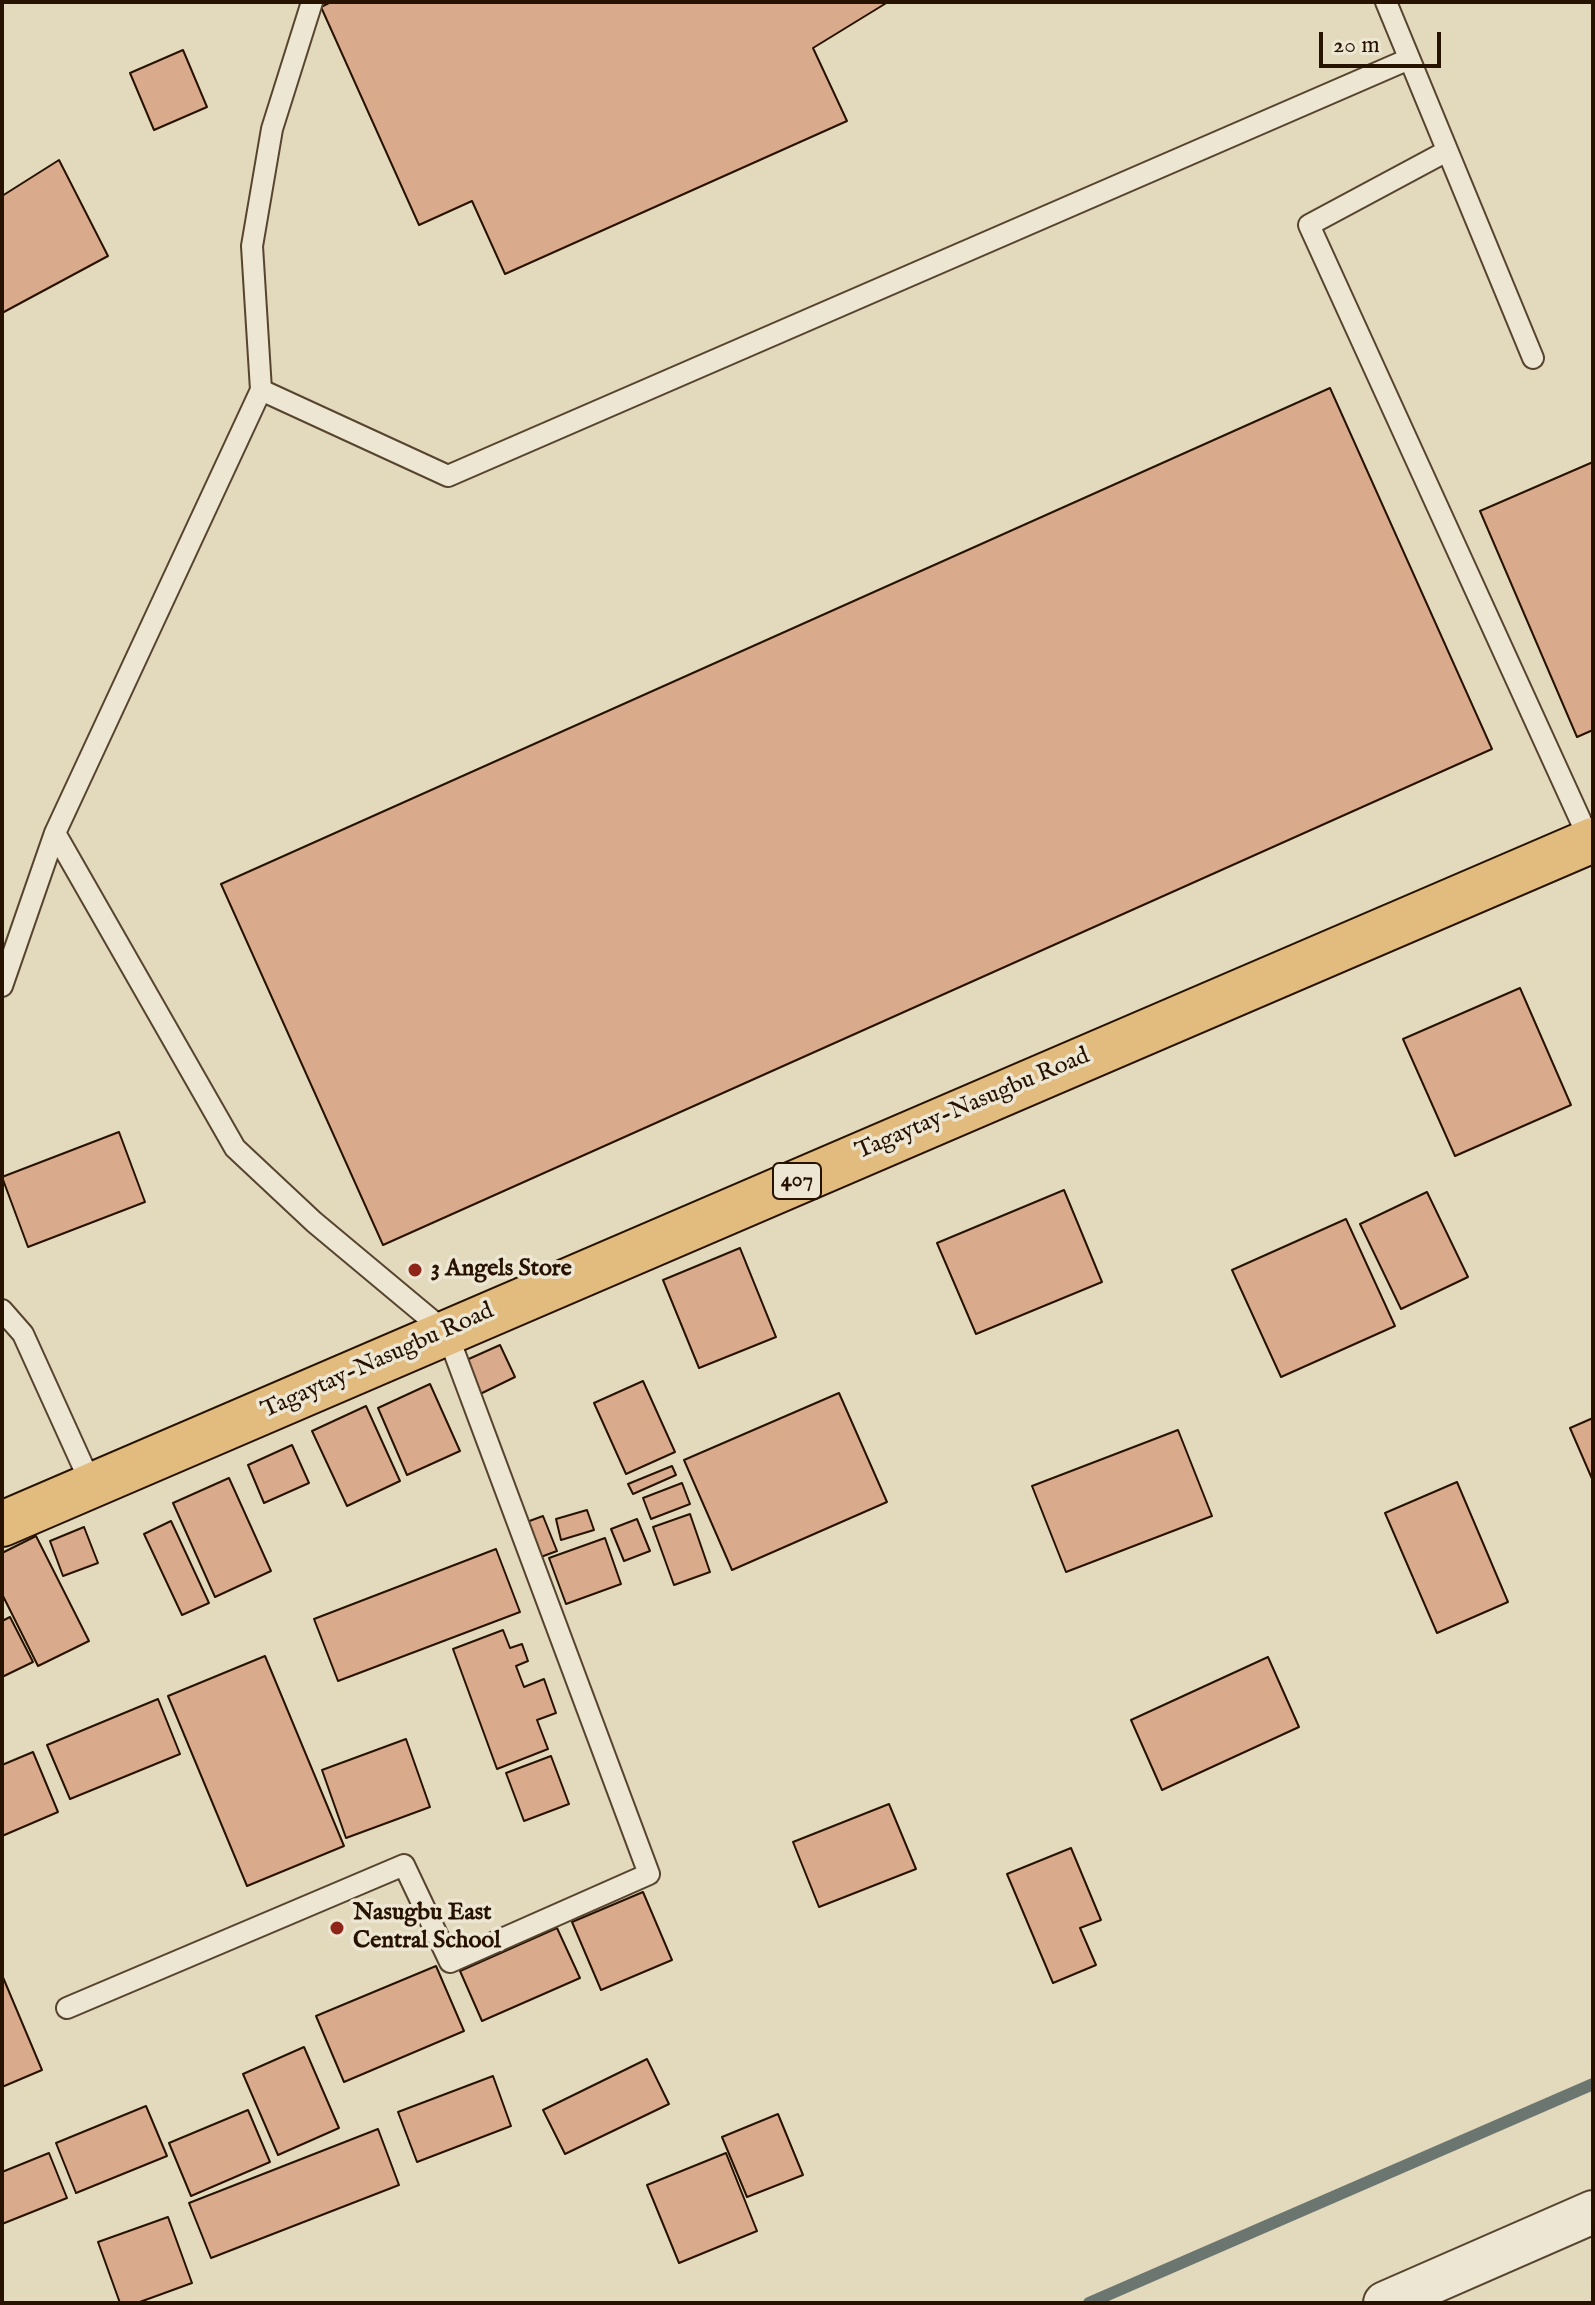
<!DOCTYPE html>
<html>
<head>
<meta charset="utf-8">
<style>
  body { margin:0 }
  #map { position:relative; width:1595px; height:2305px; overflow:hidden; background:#e3d9bc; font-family:"IM FELL English",serif }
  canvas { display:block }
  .frame { position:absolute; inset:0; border:4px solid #271200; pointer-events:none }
  .scale { position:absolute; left:1319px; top:32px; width:122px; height:36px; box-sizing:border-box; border:4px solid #271200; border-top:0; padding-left:10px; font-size:24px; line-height:28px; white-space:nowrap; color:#271200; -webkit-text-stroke:6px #ede6d3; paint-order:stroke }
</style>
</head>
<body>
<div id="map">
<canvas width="1595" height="2305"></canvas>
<div class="frame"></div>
<div class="scale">20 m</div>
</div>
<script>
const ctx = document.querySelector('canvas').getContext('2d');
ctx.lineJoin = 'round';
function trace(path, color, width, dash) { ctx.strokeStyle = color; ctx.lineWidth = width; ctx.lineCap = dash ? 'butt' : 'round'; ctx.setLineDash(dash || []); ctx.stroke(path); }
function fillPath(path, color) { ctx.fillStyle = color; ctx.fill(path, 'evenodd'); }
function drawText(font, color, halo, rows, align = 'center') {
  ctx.font = font + ' "IM FELL English",serif'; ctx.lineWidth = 7; ctx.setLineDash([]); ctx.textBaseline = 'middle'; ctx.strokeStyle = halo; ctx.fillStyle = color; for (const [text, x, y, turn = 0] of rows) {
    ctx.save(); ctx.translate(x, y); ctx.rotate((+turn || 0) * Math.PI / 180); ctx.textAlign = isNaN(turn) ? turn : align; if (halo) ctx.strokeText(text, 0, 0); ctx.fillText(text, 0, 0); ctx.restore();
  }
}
const stream = new Path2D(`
  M1089 2303 1593 2084`);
const building = new Path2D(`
  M331 2H888L813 48 847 121 505 274 472 201 419 225 321 7Z
  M183 50 207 107 154 130 130 73Z
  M59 160 108 256 2 313V196Z
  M1330 388 1492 749 383 1245 221 884Z
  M1593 462V730L1577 737 1480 511Z
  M1520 988 1571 1105 1455 1156 1403 1039Z
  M119 1132 145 1202 28 1247 2 1177Z
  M1064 1190 1102 1282 976 1334 937 1243Z
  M1427 1192 1468 1277 1401 1309 1360 1224Z
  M1346 1219 1395 1326 1281 1377 1232 1270Z
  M740 1248 776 1337 699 1368 663 1280Z
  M500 1345 515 1377 478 1395 462 1362Z
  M643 1381 675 1452 626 1474 594 1403Z
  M430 1384 460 1451 407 1475 378 1408Z
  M839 1393 887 1502 732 1570 684 1460Z
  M366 1406 400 1481 347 1506 312 1431Z
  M1593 1418V1481L1570 1428Z
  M1178 1430 1212 1516 1066 1572 1032 1486Z
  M292 1445 309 1483 264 1503 248 1465Z
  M672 1466 676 1475 633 1494 628 1484Z
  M229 1478 271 1571 215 1597 173 1503Z
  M1457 1482 1508 1602 1437 1633 1385 1513Z
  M682 1483 690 1504 651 1519 643 1498Z
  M587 1510 594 1530 561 1540 556 1519Z
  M690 1514 710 1572 674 1585 653 1527Z
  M543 1516 557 1551 538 1558 524 1523Z
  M637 1519 650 1551 624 1561 611 1529Z
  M171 1521 209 1603 182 1615 144 1534Z
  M84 1527 98 1563 63 1576 50 1541Z
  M36 1536 89 1641 38 1666 2 1594V1553Z
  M605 1538 621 1584 566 1604 549 1558Z
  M496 1549 520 1612 338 1681 314 1619Z
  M10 1617 33 1662 2 1677V1621Z
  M503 1630 510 1648 522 1644 528 1661 516 1666 524 1687 544 1679 556 1713 537 1720 548 1749 497 1769 453 1649Z
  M265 1656 344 1846 247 1886 168 1696Z
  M1268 1657 1299 1727 1162 1790 1131 1720Z
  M158 1699 180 1754 70 1799 47 1745Z
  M406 1739 430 1807 346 1838 322 1770Z
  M33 1752 58 1812 2 1836V1765Z
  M551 1756 569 1804 524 1821 506 1773Z
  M889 1804 916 1869 819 1907 793 1842Z
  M1071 1848 1101 1920 1080 1928 1096 1965 1053 1983 1007 1874Z
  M643 1892 672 1960 601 1990 572 1922Z
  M557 1928 580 1978 482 2021 460 1971Z
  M436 1966 464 2031 344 2082 316 2016Z
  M2 1975 42 2070 2 2087Z
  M304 2047 339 2128 278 2155 243 2074Z
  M647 2059 669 2104 565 2154 543 2110Z
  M493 2076 511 2126 417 2162 398 2112Z
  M146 2106 167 2156 76 2193 56 2143Z
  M248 2110 270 2162 191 2196 169 2143Z
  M778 2114 803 2175 747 2197 722 2137Z
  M378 2129 399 2185 211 2258 189 2203Z
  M49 2153 67 2198 2 2224V2172Z
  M726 2153 757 2231 679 2263 647 2185Z
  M168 2217 192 2283 137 2303H120L98 2242Z`);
const lane = new Path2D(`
  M1386 2 1533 358
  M1447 151 1309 225 1590 841
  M261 390 448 476 1409 59
  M55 833 235 1148 314 1222 447 1333 649 1874 450 1962 404 1865 67 2008
  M2 986 55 833 261 390 252 246 272 129 312 2
  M2 1310 23 1334 92 1486`);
const street = new Path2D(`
  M1385 2303 1593 2212`);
const primary = new Path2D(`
  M2 1524 1593 840`);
const markers = [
  [415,1270,8,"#8f2418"],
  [337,1928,8,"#8f2418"]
];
const shields = [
  [797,1181,48]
];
const shieldNames = [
  ["407",797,1181]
];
const streetNames = [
  ["Tagaytay-Nasugbu Road",973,1105,-23],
  ["Tagaytay-Nasugbu Road",378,1362,-24]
];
const poiNames = [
  ["3 Angels Store",431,1270],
  ["Nasugbu East",353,1914],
  ["Central School",353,1942]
];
trace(stream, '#6b7670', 12);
fillPath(building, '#d9ab8c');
trace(building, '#271200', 2);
trace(lane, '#56442f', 24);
trace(street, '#56442f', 46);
trace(primary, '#271200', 48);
trace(lane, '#ede6d3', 20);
trace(street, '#ede6d3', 42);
trace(primary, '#e2bc7e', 44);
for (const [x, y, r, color] of markers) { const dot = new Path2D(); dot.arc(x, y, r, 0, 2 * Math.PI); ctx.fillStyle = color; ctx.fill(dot); trace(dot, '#ede6d3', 3); }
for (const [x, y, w] of shields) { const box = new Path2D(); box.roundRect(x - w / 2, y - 18, w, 36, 6); ctx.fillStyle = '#ede6d3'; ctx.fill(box); trace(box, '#271200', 2); }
drawText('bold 22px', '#271200', null, shieldNames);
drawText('24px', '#271200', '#ede6d3', streetNames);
drawText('bold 24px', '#271200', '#ede6d3', poiNames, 'left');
</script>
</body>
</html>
